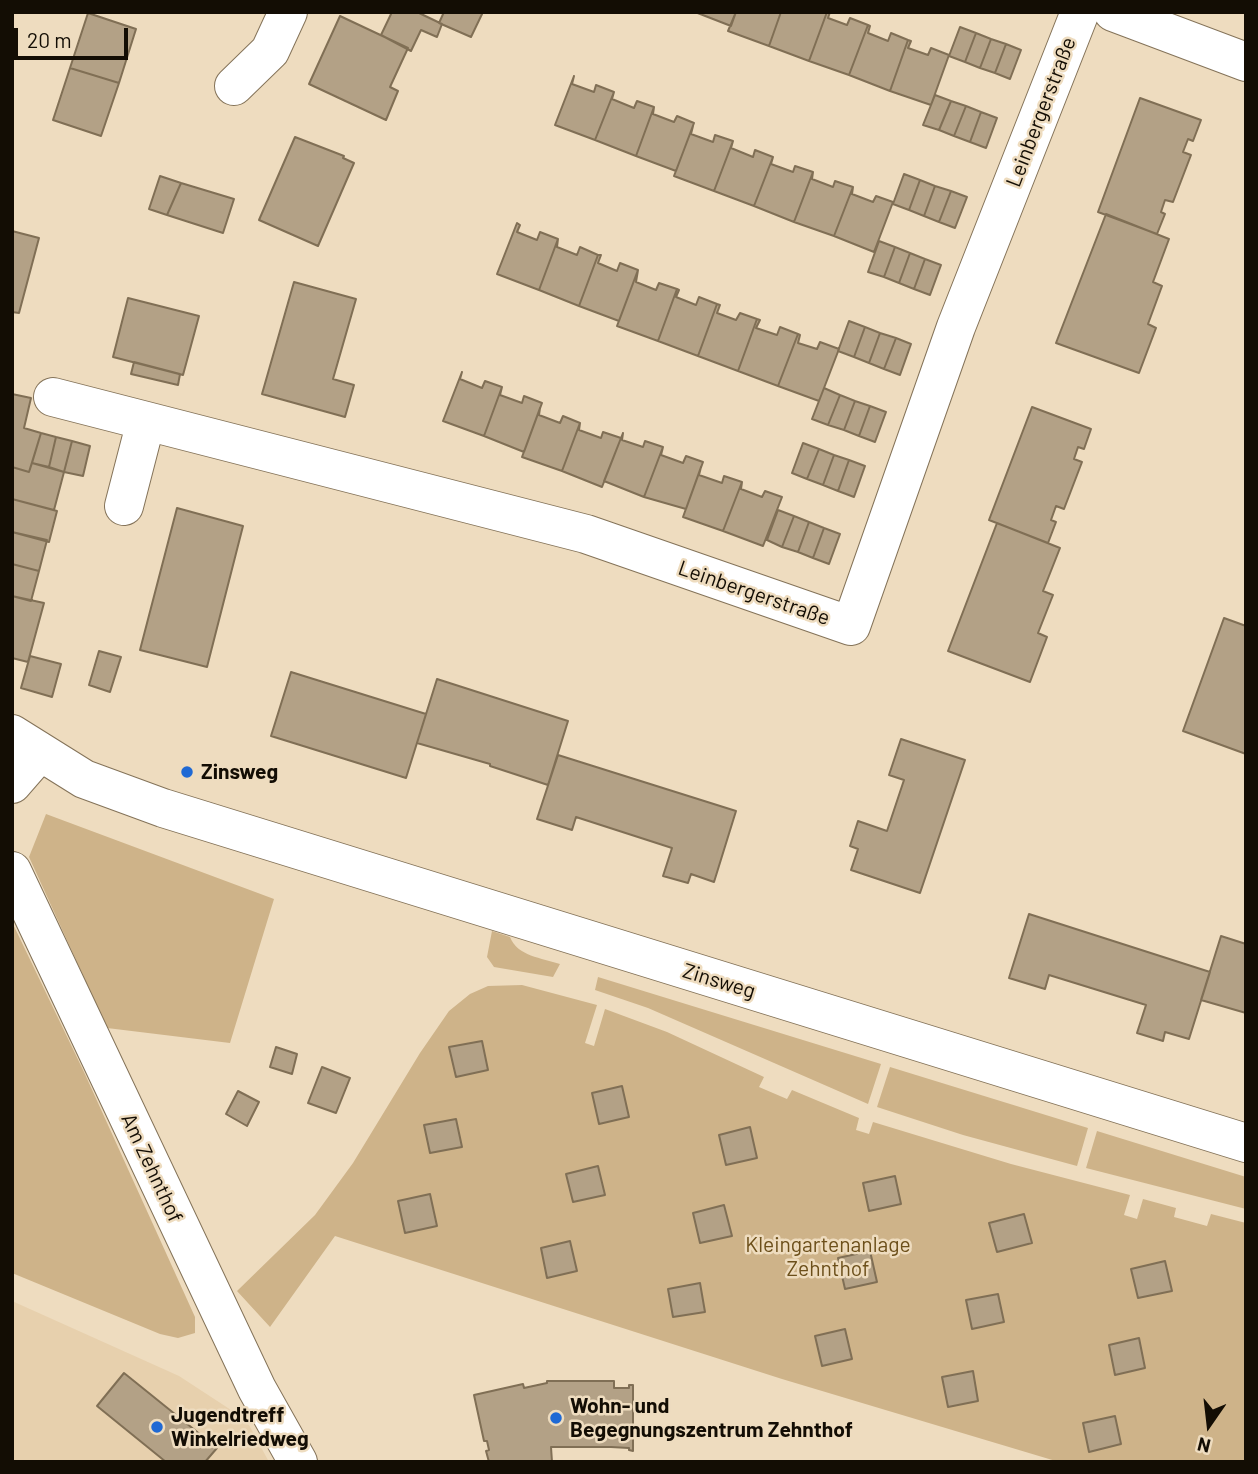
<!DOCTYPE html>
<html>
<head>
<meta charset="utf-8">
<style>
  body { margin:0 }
  #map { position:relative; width:1258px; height:1474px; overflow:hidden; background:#eedcbf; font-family:Barlow,sans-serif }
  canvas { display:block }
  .frame { position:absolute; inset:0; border:14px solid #130d04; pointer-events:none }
  .north { position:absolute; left:1174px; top:1390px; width:70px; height:70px; -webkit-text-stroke:5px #eedcbf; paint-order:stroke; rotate:194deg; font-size:19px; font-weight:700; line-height:28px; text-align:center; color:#130d04 }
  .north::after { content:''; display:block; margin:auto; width:24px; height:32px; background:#130d04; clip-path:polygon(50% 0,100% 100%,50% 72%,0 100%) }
  .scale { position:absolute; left:14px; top:28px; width:114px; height:32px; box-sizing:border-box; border:4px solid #130d04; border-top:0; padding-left:9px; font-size:21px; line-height:24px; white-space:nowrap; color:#130d04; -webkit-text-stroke:5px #eedcbf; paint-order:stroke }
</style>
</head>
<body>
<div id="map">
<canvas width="1258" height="1474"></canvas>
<div class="frame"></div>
<div class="north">N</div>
<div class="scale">20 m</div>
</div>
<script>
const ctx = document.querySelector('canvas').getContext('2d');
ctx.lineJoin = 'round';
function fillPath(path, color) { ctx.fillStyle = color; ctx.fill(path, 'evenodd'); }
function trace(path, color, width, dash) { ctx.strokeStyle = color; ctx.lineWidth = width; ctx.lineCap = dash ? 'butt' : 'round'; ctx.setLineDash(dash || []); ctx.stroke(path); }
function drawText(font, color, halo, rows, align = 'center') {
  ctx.font = font + ' Barlow,sans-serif'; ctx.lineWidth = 5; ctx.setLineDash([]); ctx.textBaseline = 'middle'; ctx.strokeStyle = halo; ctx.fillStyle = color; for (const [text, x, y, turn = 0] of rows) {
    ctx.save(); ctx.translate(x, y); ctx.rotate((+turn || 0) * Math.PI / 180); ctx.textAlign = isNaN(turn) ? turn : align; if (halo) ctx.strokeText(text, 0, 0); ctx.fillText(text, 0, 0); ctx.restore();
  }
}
const built = new Path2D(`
  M12 1301 179 1376 228 1408 249 1425 269 1462H12Z`);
const green = new Path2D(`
  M46 814 274 899 230 1043 107 1028 29 857Z
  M12 922 84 1072 195 1317V1333L178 1338 160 1334 12 1273Z
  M492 931 510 937C517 956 542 958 560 964L553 977 494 967 487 957Z
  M598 977 881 1064 868 1104 648 1008 595 990Z
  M522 985 597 1005 585 1043 594 1046 605 1009 667 1032 764 1077 759 1087 787 1099 792 1090 859 1118 856 1130 869 1134 873 1122 1011 1164 1130 1195 1124 1215 1137 1219 1143 1199 1176 1208 1174 1217 1207 1226 1211 1214 1246 1223V1462H1059L782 1379 335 1236 270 1327 237 1291 315 1215 353 1163 420 1053 449 1011 470 994 488 986Z
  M890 1067 1088 1128 1077 1166 963 1135 877 1107Z
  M1097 1131 1246 1177V1209L1086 1168Z`);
const building = new Path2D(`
  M392 12H417L442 24 437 37 421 30 411 51 381 35Z
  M444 12H483L471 37 439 23Z
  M695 12H736L731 26Z
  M736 12H781L769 46 728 31Z
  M781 12H827L809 61 769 46Z
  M827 12H830L828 18 847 25 850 18 868 25 849 75 809 61Z
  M88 13 136 29 119 83 70 68Z
  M340 16 408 48 390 87 398 91 386 120 309 84Z
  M868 25 870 26 868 33 888 41 891 33 908 40 890 91 849 75Z
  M960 27 976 33 965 62 949 56Z
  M976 33 991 39 980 68 965 62Z
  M991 39 1006 44 995 73 980 68Z
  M908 40 911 41 908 48 928 55 931 48 949 55 931 105 890 91Z
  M1006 44 1021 50 1010 79 995 73Z
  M70 68 119 83 101 136 53 120Z
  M574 76 572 84 594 92 596 85 614 92 595 140 555 125Z
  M614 92 612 99 634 108 637 101 654 107 636 156 595 140Z
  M935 95 951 101 939 130 923 125Z
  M1140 98 1201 120 1193 141 1188 139 1183 152 1191 155 1173 202 1165 200 1161 212 1165 214 1157 234 1098 212Z
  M951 101 966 106 954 136 939 130Z
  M966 106 981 112 970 142 954 136Z
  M654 107 653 114 674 122 677 116 694 123 676 171 636 156Z
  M981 112 997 118 986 148 970 142Z
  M693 126 691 134 713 142 715 135 733 141 714 191 674 176Z
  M295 137 344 156 343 158 354 163 318 246 259 220Z
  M733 141 731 148 753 157 755 150 773 157 754 206 714 191Z
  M773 157 771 164 793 172 795 166 813 172 794 222 754 206Z
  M813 172 812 179 833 187 835 181 853 187 834 236 794 222Z
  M904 174 920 180 909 210 893 204Z
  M160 176 181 183 167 215 149 209Z
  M920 180 935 186 924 216 909 210Z
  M181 183 234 199 223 233 167 215Z
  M935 186 951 191 939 222 924 216Z
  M853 187 852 194 873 202 876 196 893 202 874 252 834 236Z
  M951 191 967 197 955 228 939 222Z
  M1106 214 1169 239 1153 282 1162 286 1148 324 1156 328 1139 373 1056 343Z
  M517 223 520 225 517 232 537 240 540 232 558 239 539 290 497 274Z
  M12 231 39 238 19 313 12 312Z
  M558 239 557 247 577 255 580 247 598 255 579 306 539 290Z
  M879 241 895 247 884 277 868 272Z
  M895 247 910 253 899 283 884 277Z
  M910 253 925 259 914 289 899 283Z
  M598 255H601L598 263 617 271 620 263 638 270 619 321 579 306Z
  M925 259 941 265 930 295 914 289Z
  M638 270 636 282 656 290 659 283 677 289 658 341 617 326Z
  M294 282 356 299 333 379 354 385 345 417 262 394Z
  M677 289 679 290 676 297 696 305 699 297 717 304 698 356 658 341Z
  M128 298 199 316 183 375 113 357Z
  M717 304 720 305 717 313 736 320 740 313 757 319 738 371 698 356Z
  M757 319 760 320 756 328 777 335 780 327 798 334 778 386 738 371Z
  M849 321 865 327 854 357 838 351Z
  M865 327 880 333 869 363 854 357Z
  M880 333 896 338 884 369 869 363Z
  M798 334 800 335 798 343 817 349 820 342 839 349 819 401 778 386Z
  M896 338 911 344 900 375 884 369Z
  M134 362 180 374 178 385 131 374Z
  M462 372 460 379 482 388 485 381 502 387 484 436 443 421Z
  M502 387 500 395 522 403 524 396 542 403 524 452 484 436Z
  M824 388 840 395 828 425 812 419Z
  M12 394 31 398 24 428 41 433 29 472 12 467Z
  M840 395 855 401 844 430 828 425Z
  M855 401 870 406 859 436 844 430Z
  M870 406 886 412 875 442 859 436Z
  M1032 407 1091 429 1084 449 1078 447 1074 459 1082 462 1064 509 1056 506 1051 520 1056 522 1048 543 989 520Z
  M540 408 539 415 560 423 563 416 580 423 562 471 522 457Z
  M580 423 579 430 601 438 603 432 621 438 602 487 562 471Z
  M41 433 56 437 49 467 32 463Z
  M623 433 622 440 643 447 645 441 663 447 644 497 604 481Z
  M56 437 72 441 64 472 49 467Z
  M72 441 90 446 83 476 64 472Z
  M803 443 819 449 807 479 792 473Z
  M663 447 661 455 683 463 686 456 703 462 686 509 644 497Z
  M819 449 834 455 823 485 807 479Z
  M834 455 849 460 838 491 823 485Z
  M849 460 865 466 854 497 838 491Z
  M32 463 64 472 54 510 12 499V467L29 472Z
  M701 467 699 475 722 483 724 476 742 482 723 531 683 517Z
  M742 482 741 489 762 497 765 491 782 497 763 546 723 531Z
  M12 499 57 511 49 542 12 532Z
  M177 508 243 526 207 667 140 650Z
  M778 510 794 516 782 547 767 540Z
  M794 516 809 522 798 552 782 547Z
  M809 522 824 528 813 558 798 552Z
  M997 523 1060 548 1043 591 1053 595 1038 633 1047 637 1030 682 948 651Z
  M824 528 840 534 829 564 813 558Z
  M12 532 47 540 39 571 12 564Z
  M12 564 39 571 31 601 12 596Z
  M12 596 44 603 28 662 12 658Z
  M1224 618 1246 626V754L1183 731Z
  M99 651 121 657 110 692 89 685Z
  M30 656 61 664 52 697 21 688Z
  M291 672 426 714 406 778 271 736Z
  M437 679 568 721 548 785 490 766V764L417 743Z
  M901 739 965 760 920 893 851 870 858 849 850 846 858 821 887 831 904 780 889 775Z
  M558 755 736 811 714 882 691 874 688 883 663 876 672 848 576 817 572 830 537 819Z
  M1029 914 1210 972 1189 1039 1165 1032 1163 1041 1137 1033 1146 1005 1049 975 1045 989 1009 978Z
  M1221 936 1246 944V1013L1201 1000Z
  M482 1041 488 1070 456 1077 449 1047Z
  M276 1047 297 1054 292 1074 270 1067Z
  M322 1067 350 1078 336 1113 308 1103Z
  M622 1086 629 1117 599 1124 592 1093Z
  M238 1091 259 1102 247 1126 226 1114Z
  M456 1119 462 1147 430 1153 424 1125Z
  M750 1127 757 1158 726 1165 719 1135Z
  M598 1166 605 1195 573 1202 566 1174Z
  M895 1176 901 1204 869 1211 863 1183Z
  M430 1194 437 1226 405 1233 398 1201Z
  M724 1205 732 1236 700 1243 693 1213Z
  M1024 1214 1032 1243 997 1252 989 1223Z
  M570 1241 577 1271 547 1278 541 1248Z
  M870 1251 877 1282 845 1289 838 1258Z
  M1165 1261 1172 1291 1138 1298 1131 1269Z
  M700 1283 705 1312 673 1317 668 1289Z
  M998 1294 1004 1322 972 1329 966 1300Z
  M845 1329 852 1359 822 1366 815 1336Z
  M1139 1338 1145 1368 1115 1375 1109 1345Z
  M973 1371 978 1401 948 1407 942 1377Z
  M124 1373 217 1448 205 1462H166L97 1406Z
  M547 1381H614V1388H629V1385H633V1451L629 1450V1448L611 1447H551L552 1462H489L486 1451 489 1450 487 1441H484L474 1395 523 1384 524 1388 547 1383Z
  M1115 1416 1121 1444 1089 1452 1083 1423Z`);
const street = new Path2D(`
  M1113 12 1246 62
  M234 86 270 51 288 12
  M53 397 586 534 851 626 956 327 1080 12
  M124 506 146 421
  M12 734 84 779 163 808 1246 1143
  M12 784 39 753
  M12 871 257 1389 298 1462`);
const markers = [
  [187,772,7,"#1f69d4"],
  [556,1418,7,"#1f69d4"],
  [157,1427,7,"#1f69d4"]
];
const streetNames = [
  ["Leinbergerstraße",1041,112,-69],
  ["Leinbergerstraße",754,593,19],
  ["Zinsweg",719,981,17],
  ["Am Zehnthof",152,1168,65]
];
const poiNames = [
  ["Zinsweg",201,772],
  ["Wohn- und",570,1406],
  ["Begegnungszentrum Zehnthof",570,1430],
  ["Jugendtreff",171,1415],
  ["Winkelriedweg",171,1439]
];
const parkNames = [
  ["Kleingartenanlage",828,1245],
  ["Zehnthof",828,1269]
];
fillPath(built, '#e7d0ad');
fillPath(green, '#ceb389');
fillPath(building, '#b3a186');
trace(building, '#806f55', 2);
trace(street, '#847359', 40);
trace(street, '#fff', 38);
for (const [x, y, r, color] of markers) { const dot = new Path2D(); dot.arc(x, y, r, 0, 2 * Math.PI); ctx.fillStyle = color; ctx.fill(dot); trace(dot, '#eedcbf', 2.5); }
drawText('21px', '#130d04', '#eedcbf', streetNames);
drawText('bold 21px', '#130d04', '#eedcbf', poiNames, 'left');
drawText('21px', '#6c4f1a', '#eedcbf', parkNames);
</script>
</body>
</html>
